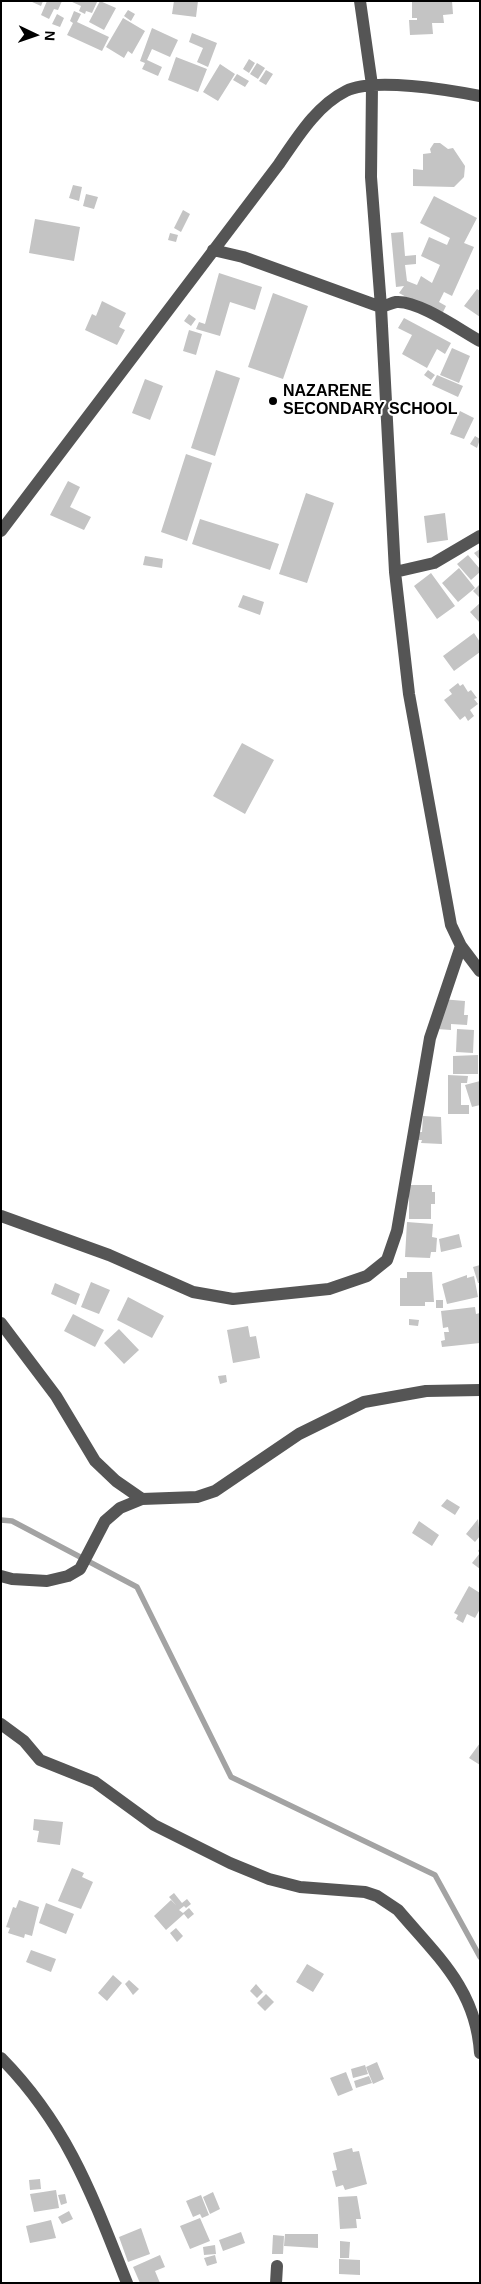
<!DOCTYPE html>
<html>
<head>
<meta charset="utf-8">
<style>
  body { margin:0 }
  #map { position:relative; width:481px; height:2284px; overflow:hidden; background:#fff; font-family:Helvetica,sans-serif }
  canvas { display:block }
  .frame { position:absolute; inset:0; border:2px solid #000; pointer-events:none }
  .north { position:absolute; left:10px; top:10px; width:50px; height:50px; -webkit-text-stroke:4px #fff; paint-order:stroke; rotate:93deg; font-size:14px; font-weight:700; line-height:20px; text-align:center; color:#000 }
  .north::after { content:''; display:block; margin:auto; width:18px; height:22px; background:#000; clip-path:polygon(50% 0,100% 100%,50% 72%,0 100%) }
</style>
</head>
<body>
<div id="map">
<canvas width="481" height="2284"></canvas>
<div class="frame"></div>
<div class="north">N</div>
</div>
<script>
const ctx = document.querySelector('canvas').getContext('2d');
ctx.lineJoin = 'round';
function trace(path, color, width, dash) { ctx.strokeStyle = color; ctx.lineWidth = width; ctx.lineCap = dash ? 'butt' : 'round'; ctx.setLineDash(dash || []); ctx.stroke(path); }
function fillPath(path, color) { ctx.fillStyle = color; ctx.fill(path, 'evenodd'); }
function drawText(font, color, halo, rows, align = 'center') {
  ctx.font = font + ' Helvetica,sans-serif'; ctx.lineWidth = 4; ctx.setLineDash([]); ctx.textBaseline = 'middle'; ctx.strokeStyle = halo; ctx.fillStyle = color; for (const [text, x, y, turn = 0] of rows) {
    ctx.save(); ctx.translate(x, y); ctx.rotate((+turn || 0) * Math.PI / 180); ctx.textAlign = isNaN(turn) ? turn : align; if (halo) ctx.strokeText(text, 0, 0); ctx.fillText(text, 0, 0); ctx.restore();
  }
}
const stream = new Path2D(`
  M1 1520 12 1521 137 1587 231 1777 435 1875 480 1957`);
const building = new Path2D(`
  M30 1H43L41 6Z
  M47 1H62L58 10 54 9 49 19 41 15Z
  M70 1H94L97 2 92 13 86 11 85 14 79 11 81 6Z
  M100 1 116 8 104 30 89 22Z
  M174 1H198L196 17 172 14Z
  M412 1H452L453 14 443 15 444 23H432L433 34 410 35 409 20H417V18H412Z
  M128 10 135 14 131 21 124 16Z
  M74 11 81 14 77 22 109 37 102 51 67 35 73 23 70 21Z
  M57 14 64 18 60 27 52 24Z
  M123 18 145 31 132 54 128 51 124 58 106 47Z
  M152 28 178 40 170 57 152 49 147 60 162 67 158 76 142 69 145 63 140 61Z
  M192 33 217 43 208 67 197 62 203 48 189 42Z
  M176 57 207 69 198 92 168 80Z
  M249 59 255 63 249 73 243 69Z
  M257 63 265 68 258 79 250 74Z
  M220 64 235 74 218 101 203 92Z
  M266 70 273 74 266 85 259 81Z
  M237 74 249 81 245 87 233 80Z
  M434 143H440L448 149 453 148 465 166 464 177 454 187 413 186V169L423 170V154L431 153 430 149Z
  M73 185 82 187 79 201 69 198Z
  M86 194 98 197 94 209 83 206Z
  M434 196 477 218 464 243 474 247 452 296 444 292 439 302 446 306 441 316 399 293 404 286 396 287 391 233 403 232 405 256 416 255V264L405 265 407 281 417 285 421 276 432 283 440 265 421 256 429 237 447 245 450 238 420 223Z
  M183 210 190 214 181 232 174 228Z
  M35 219 80 227 74 261 29 253Z
  M170 233 178 235 176 242 168 240Z
  M219 273 262 287 255 310 230 302 220 336 196 329 199 322 205 324Z
  M477 289 480 291V317L464 306Z
  M273 293 308 306 283 379 248 367Z
  M102 301 126 313 119 327 125 330 117 345 85 330 92 314 96 316Z
  M189 314 196 319 191 326 184 321Z
  M404 318 451 343 445 354 437 349 427 368 402 354 412 335 398 328Z
  M189 330 202 334 196 355 183 351Z
  M452 348 470 356 459 383 440 375Z
  M216 370 240 378 215 456 191 448Z
  M428 370 435 375 431 380 424 375Z
  M437 375 463 386 458 397 432 385Z
  M145 379 163 386 150 420 132 413Z
  M460 411 474 418 464 439 450 434Z
  M475 436 480 439 477 448 470 444Z
  M186 454 212 463 187 541 161 532Z
  M68 481 80 487 70 507 91 517 84 530 50 515Z
  M306 493 334 503 307 583 279 574Z
  M445 513 448 540 427 543 424 516Z
  M200 519 279 544 270 570 192 544Z
  M480 549V560L474 553Z
  M468 555 480 569V572L471 580 457 564Z
  M145 556 163 559 162 568 143 565Z
  M459 568 475 588 458 602 442 583Z
  M431 573 455 606 437 619 414 586Z
  M480 584V598L473 591Z
  M243 595 264 602 260 615 238 607Z
  M480 603V623L470 612Z
  M474 633 480 642V652L454 671 443 656Z
  M458 683 460 686 463 684 468 692 471 690 477 698 474 699 478 704 470 710 474 716 468 721 465 716 460 720 444 700 452 694 449 690Z
  M242 743 274 760 245 814 213 796Z
  M441 999 465 1001 464 1015H468L467 1025 451 1024V1030L437 1029Z
  M457 1029 474 1030 473 1053 456 1052Z
  M478 1055V1074H453V1056Z
  M448 1075 468 1076 467 1083H461V1105H469V1114H448Z
  M480 1081V1105L472 1107 465 1085Z
  M423 1116 441 1117 442 1144 421 1143 422 1140H418V1132H422Z
  M409 1185H432V1192H435V1204H431V1219H409Z
  M407 1222 433 1224 432 1237 437 1238 436 1252H431L430 1258 405 1257Z
  M459 1234 462 1247 441 1252 439 1239Z
  M480 1265V1283H478L473 1267Z
  M407 1272H432L434 1302H425V1306H400V1278H407Z
  M467 1275V1278L474 1276 478 1297 447 1304 442 1284Z
  M91 1282 110 1290 99 1314 81 1307Z
  M55 1283 80 1294 76 1305 51 1294Z
  M128 1297 164 1316 152 1338 117 1320Z
  M436 1300H443V1308H436Z
  M475 1307 476 1314 480 1313V1343L442 1347 441 1341 445 1340 444 1332H449L448 1327 443 1328 441 1311Z
  M73 1314 104 1330 95 1347 64 1331Z
  M409 1319 419 1320 418 1326 409 1325Z
  M248 1326 250 1337 256 1336 260 1358 233 1363 227 1330Z
  M119 1329 139 1350 124 1364 104 1343Z
  M226 1375 227 1382 220 1384 218 1376Z
  M447 1499 460 1507 455 1515 441 1506Z
  M478 1519 480 1536 475 1542 466 1534Z
  M419 1521 439 1535 432 1546 412 1533Z
  M480 1548V1569L472 1563 480 1553 478 1551Z
  M469 1586 480 1593V1609L475 1618 467 1614 463 1623 456 1619 458 1615 454 1613Z
  M480 1743V1765L469 1758Z
  M34 1819 63 1822 60 1845 37 1842 39 1831 33 1830Z
  M72 1868 84 1873 82 1877 93 1882 81 1909 58 1901Z
  M174 1893 182 1903 187 1899 191 1904 186 1908 184 1906 179 1910 183 1913 189 1908 194 1914 188 1919 184 1914 166 1930 154 1916 171 1900 176 1905 169 1897Z
  M19 1900 39 1907 32 1936 25 1934 24 1938 8 1933 10 1928 6 1927 13 1907 16 1908Z
  M46 1903 74 1914 66 1934 39 1923Z
  M176 1928 183 1936 177 1942 170 1933Z
  M31 1950 56 1959 51 1972 26 1962Z
  M307 1964 324 1974 313 1992 296 1982Z
  M113 1975 122 1983 107 2001 98 1993Z
  M129 1980 139 1989 133 1995 125 1984Z
  M256 1984 263 1992 257 1998 250 1991Z
  M266 1994 274 2002 265 2011 257 2003Z
  M377 2062 384 2079 373 2084 366 2067Z
  M365 2065 368 2074 353 2078 351 2069Z
  M346 2072 353 2090 338 2096 330 2078Z
  M369 2076 372 2083 356 2088 354 2081Z
  M352 2148 353 2152 359 2151 367 2184 345 2190 343 2185 336 2187 332 2171 337 2170 333 2153Z
  M40 2179 41 2189 30 2190 29 2180Z
  M56 2190 59 2208 34 2212 30 2194Z
  M213 2192 220 2209 210 2214 203 2197Z
  M65 2194 67 2203 61 2205 58 2195Z
  M201 2195 209 2215 202 2218 200 2214 193 2217 186 2201Z
  M357 2196 361 2219H356L357 2228 340 2229 338 2197Z
  M69 2211 73 2219 62 2224 58 2217Z
  M200 2218 210 2241 190 2249 180 2226Z
  M51 2220 56 2238 30 2243 26 2226Z
  M141 2228 150 2254 128 2262 119 2237Z
  M241 2232 245 2243 223 2251 219 2240Z
  M285 2234H318V2248L284 2246Z
  M273 2235 284 2236 283 2254H272Z
  M340 2241 350 2242 349 2258H340Z
  M215 2245 216 2254 204 2255 203 2247Z
  M160 2255 165 2267 155 2271 160 2283H140L133 2267Z
  M215 2255 217 2263 207 2266 204 2258Z
  M339 2259 360 2260V2275L339 2274Z`);
const minor = new Path2D(`
  M360 1 372 85 371 177 381 307 395 572 409 694 451 925 461 946 480 971
  M213 250 243 257 381 307C386 306 391 303 396 302 418 300 460 330 480 341
  M1 531 279 164C297 138 316 106 346 91 373 77 449 90 480 96
  M395 572 434 563 480 536
  M1 1216 109 1255 193 1292 233 1299 329 1289 367 1276 387 1260 397 1231 430 1038 461 946
  M1 1323 56 1396 95 1461 116 1481 142 1499
  M1 1576 12 1579 47 1581 68 1576 80 1569 105 1521 120 1508 142 1499 197 1497 215 1491 299 1434 364 1402 426 1391 480 1390
  M1 1724 24 1741 40 1760 95 1782 154 1825 230 1863 269 1879 300 1887 365 1892 377 1896 398 1910C437 1956 476 1989 480 2053
  M1 2058C68 2126 93 2197 127 2283
  M276 2283 277 2266`);
const markers = [
  [273,401,5,"#000"]
];
const poiNames = [
  ["NAZARENE",283,392],
  ["SECONDARY SCHOOL",283,410]
];
trace(stream, '#a3a3a3', 5.5);
fillPath(building, '#c4c4c4');
trace(minor, '#555', 12);
for (const [x, y, r, color] of markers) { const dot = new Path2D(); dot.arc(x, y, r, 0, 2 * Math.PI); ctx.fillStyle = color; ctx.fill(dot); trace(dot, '#fff', 2); }
drawText('bold 16px', '#000', '#fff', poiNames, 'left');
</script>
</body>
</html>
